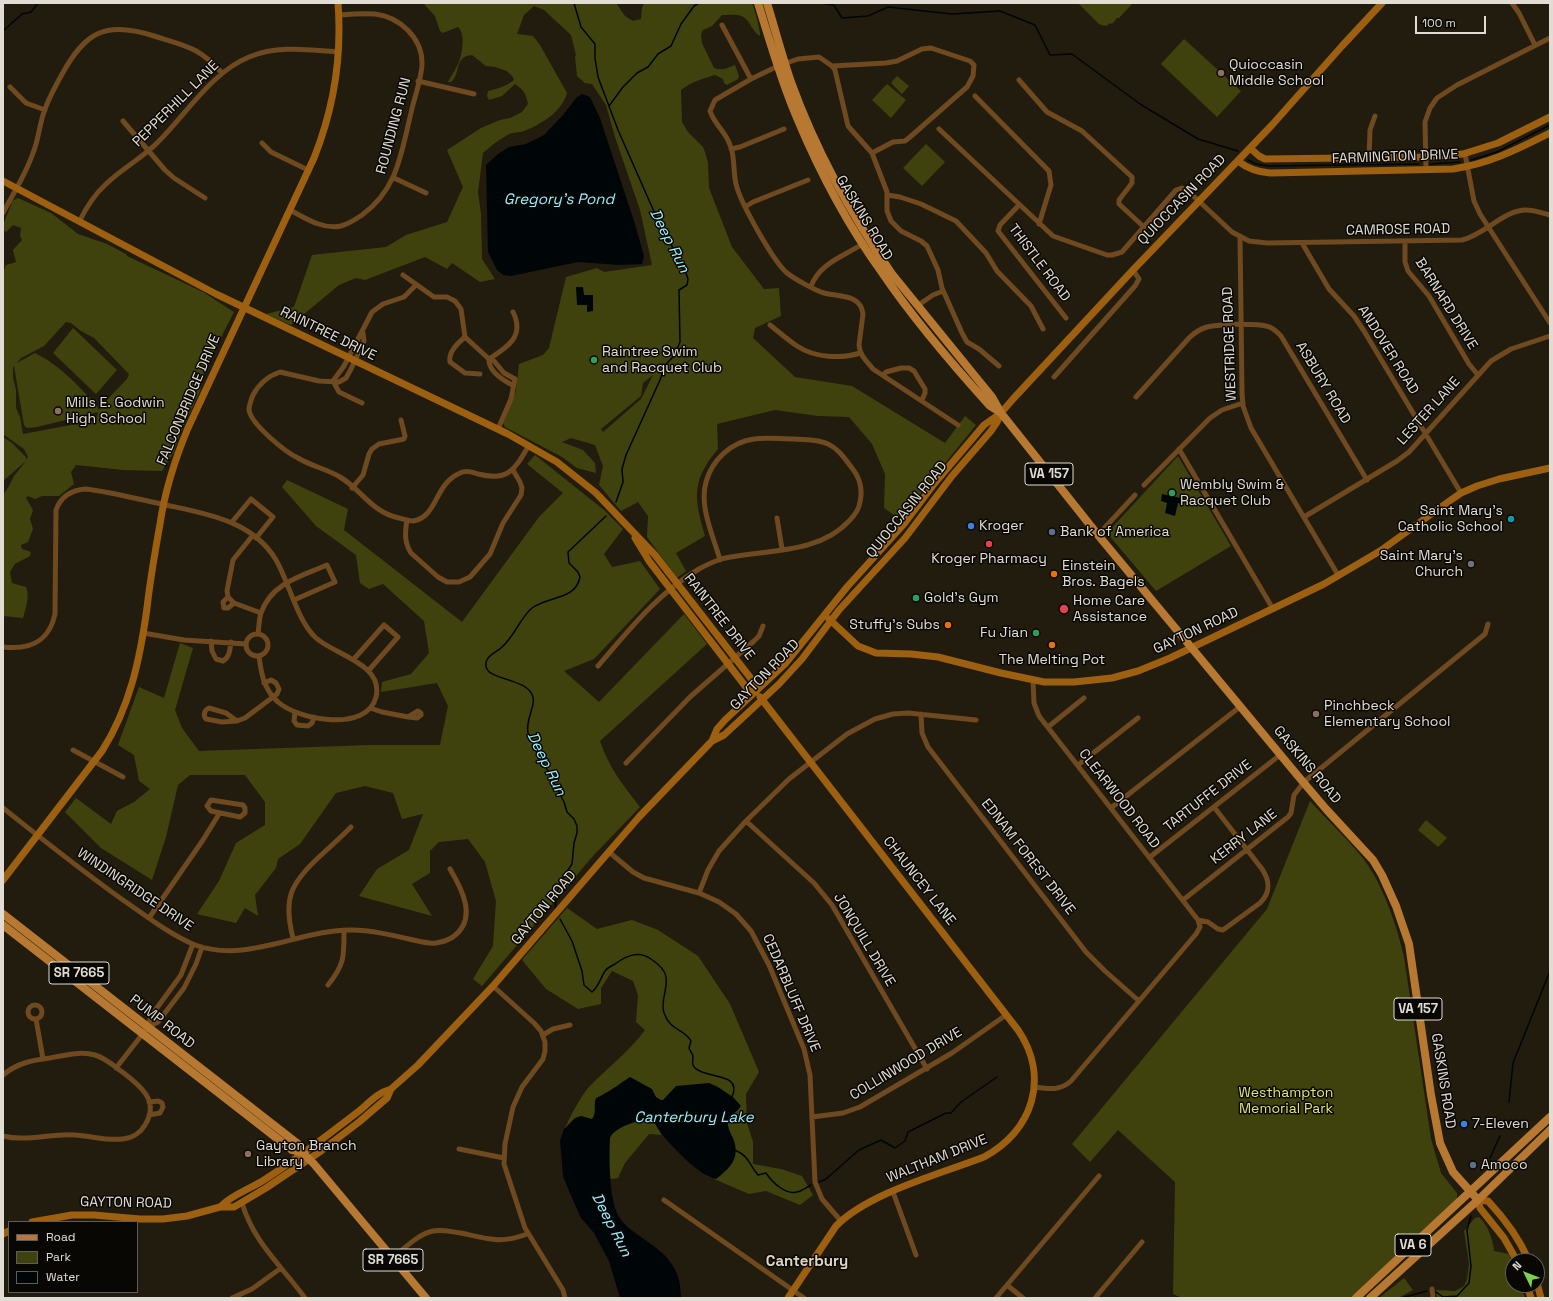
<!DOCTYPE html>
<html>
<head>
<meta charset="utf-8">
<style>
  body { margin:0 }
  #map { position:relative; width:1553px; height:1301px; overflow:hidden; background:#221c0e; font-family:"Space Grotesk",sans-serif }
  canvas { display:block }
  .frame { position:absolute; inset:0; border:4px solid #e1ddd4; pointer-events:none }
  .legend { position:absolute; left:8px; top:1221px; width:130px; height:72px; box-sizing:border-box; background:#090703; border:1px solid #5f5d57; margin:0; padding:5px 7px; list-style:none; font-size:12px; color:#e1ddd4 }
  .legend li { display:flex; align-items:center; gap:8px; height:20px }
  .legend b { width:20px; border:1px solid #5f5d57 }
  .north { position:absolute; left:1505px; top:1253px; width:40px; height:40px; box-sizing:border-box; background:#090703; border:1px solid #5f5d57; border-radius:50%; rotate:313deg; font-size:11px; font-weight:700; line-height:16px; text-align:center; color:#e1ddd4 }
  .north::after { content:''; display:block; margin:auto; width:14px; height:18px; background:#7fd052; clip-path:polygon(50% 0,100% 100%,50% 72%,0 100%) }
  .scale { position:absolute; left:1415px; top:16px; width:71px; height:18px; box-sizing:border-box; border:2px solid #e1ddd4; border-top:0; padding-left:5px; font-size:12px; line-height:14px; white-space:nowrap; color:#e1ddd4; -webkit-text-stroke:3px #090703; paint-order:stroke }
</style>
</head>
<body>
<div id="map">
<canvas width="1553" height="1301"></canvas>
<div class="frame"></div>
<ul class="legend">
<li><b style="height:5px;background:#b77831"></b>Road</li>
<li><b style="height:11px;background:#40420e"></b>Park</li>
<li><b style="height:11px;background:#000608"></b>Water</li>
</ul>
<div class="north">N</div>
<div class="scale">100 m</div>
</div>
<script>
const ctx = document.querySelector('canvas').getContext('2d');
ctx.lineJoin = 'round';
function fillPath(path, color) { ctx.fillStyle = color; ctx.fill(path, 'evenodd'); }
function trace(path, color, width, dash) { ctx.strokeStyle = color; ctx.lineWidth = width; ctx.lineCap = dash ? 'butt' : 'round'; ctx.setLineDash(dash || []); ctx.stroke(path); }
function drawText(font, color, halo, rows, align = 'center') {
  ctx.font = font + ' "Space Grotesk",sans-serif'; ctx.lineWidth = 3; ctx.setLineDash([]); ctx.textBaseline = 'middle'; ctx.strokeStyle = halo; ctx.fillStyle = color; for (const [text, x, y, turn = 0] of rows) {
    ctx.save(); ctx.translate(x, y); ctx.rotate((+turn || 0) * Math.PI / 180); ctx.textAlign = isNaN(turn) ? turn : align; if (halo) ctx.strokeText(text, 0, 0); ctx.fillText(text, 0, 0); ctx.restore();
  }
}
const green = new Path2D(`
  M423 3H616L625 16 633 21 641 19 642 8 644 3H752C754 7 761 32 760 36 755 33 754 30 751 26 744 12 736 15 722 15L712 26 703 30 701 34 702 43 714 68C721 71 728 68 735 65L739 76 738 79 727 85 724 83 723 79 715 75C704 78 691 82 681 90L682 122 688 132 703 147 705 152 708 163 709 188 732 247 764 289 779 288 781 316 755 328 753 338 795 377 852 386 945 443 965 416 976 425 900 519 884 508 885 474 872 444 849 417 818 416 775 410 717 424 718 449C691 481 694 498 705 536L676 553 686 571 677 578 647 537 648 516 638 502 621 511 599 485 603 466 595 445 571 438 562 442 583 450 595 463 596 473 577 468 562 457 505 427 503 423 516 391 519 364 543 355 549 348 566 277 597 268 604 272 652 265 640 210 615 137 606 105 592 84 585 83 577 76 575 57 576 55 571 35 544 10 534 6 524 15 517 34 533 36 540 45 567 93C562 112 540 125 524 131 518 133 511 132 506 136 498 140 490 147 483 153L478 192 481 214 482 259 495 279 480 282 452 263 447 269 425 257 365 280 356 278 339 285 291 325 266 314 294 307 312 255 386 247 406 235 447 222 463 187 447 150 481 128 500 120 510 118 522 112 528 104C526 94 524 90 515 84L502 96 489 100 487 96 488 91C497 89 507 86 514 80L513 77 507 71 495 67 486 66 472 55C454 56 461 74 451 82H448C451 76 456 69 459 62 462 53 466 34 458 27L443 33 440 31 435 16ZM653 375 641 399 603 432 601 429 641 396 643 383Z
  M1078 3H1133L1119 18H1117L1112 24 1110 23C1106 27 1104 26 1099 24Z
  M1184 39 1241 91 1217 117 1161 64Z
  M897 76 909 86 902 94 891 83Z
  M887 84 906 100 891 118 872 100Z
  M926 144 945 162 922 186 903 168Z
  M18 198 51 213 78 234 107 244 126 254 127 256 203 292 234 312 205 369 200 391 179 436 174 452 162 471 123 470 76 465 71 472 74 484 59 496H42L35 499 28 496 26 498 33 510 30 519 33 529 28 542 21 545 22 549 31 552 30 556 15 564 10 572 12 583 26 587C30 598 26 607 23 618L4 616 3 613V495L9 486 14 476 26 461 3 481V437L12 443 26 457V460L28 457 24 449 3 434V273L6 265 16 262 13 250 22 240 20 236 21 228 13 225 6 232 3 230C3 220 10 211 12 201ZM66 322 71 323 81 331 94 338 129 374 127 379 100 407 99 411 96 404C75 383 62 367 35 353L17 363 21 358 44 346ZM14 366 24 425 27 428 37 427 98 412 97 417 92 421 23 434 20 417 16 408V390L13 378V367Z
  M73 328 117 370 96 394 53 353Z
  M535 455 604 510 623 529 604 554 612 567 640 561 660 589 594 659 564 671 599 702 684 614 707 644 600 741C609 768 623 785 640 807L593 856 482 986 473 979 493 946 496 901 485 862 468 839 439 842 430 851V873L412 884 432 916 359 896 377 869 409 850 423 814 402 819 393 793 365 786 336 793 300 844 278 859 276 868 255 895 258 916 245 908 236 923 197 914 219 881 236 843 265 825V802L245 775H190L178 785 166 837 152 880 101 848 65 812 76 798 111 824 117 811 134 802 150 789 139 781 134 755 118 745 139 687 164 698 180 643 193 648 175 710 182 728 199 751 370 745H440L448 706 437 683 381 692 382 682 411 674 429 653 424 621 383 584 369 589 360 583 356 555 316 526 282 487 287 480 348 509 344 530 462 622 539 517 563 493 527 464Z
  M1178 456 1231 546 1156 591 1107 533Z
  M1310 801C1327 820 1346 837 1362 857 1382 882 1397 926 1404 957L1431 1139 1441 1173 1457 1193V1199L1353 1298H1182L1173 1294 1175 1182 1118 1130 1090 1162 1072 1144 1267 909Z
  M1426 820 1447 838 1438 847 1418 830Z
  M567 908 597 929 632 920 658 930 698 956 730 1004 759 1072 746 1094 747 1123 753 1142V1164L781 1169 802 1176 813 1195 800 1205 766 1191 749 1194 707 1176 692 1165 662 1135 649 1134 625 1163 618 1178 611 1179 560 1141C563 1129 581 1095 589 1087 608 1067 628 1053 645 1030L636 1022 638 995 633 981 612 971 601 988V1004L578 1009 546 989 522 960Z
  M1479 1217C1488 1225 1493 1240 1494 1251L1509 1254 1513 1264V1285H1520L1525 1298H1437L1436 1290 1455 1291 1464 1286 1467 1279 1469 1264 1464 1231 1475 1218Z
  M1404 1278 1413 1290 1398 1298H1379Z`);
const water = new Path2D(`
  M582 94 590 97 600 118 635 224 644 256 642 264 619 265 578 262 511 276 503 275 497 270 488 252 486 165 498 154 509 147 526 144 544 135 563 115 576 98Z
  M576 287H583L584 295H593V311L587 312V305H577Z
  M1162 494 1185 499 1184 504 1178 503 1175 516 1165 513 1167 503 1161 501Z
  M630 1077 652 1089 656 1097 661 1100H663L676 1086 709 1083 718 1087 733 1097 741 1106C737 1112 732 1114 728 1120 727 1127 730 1132 733 1138 741 1158 730 1168 716 1179 699 1176 674 1148 663 1136 658 1130 656 1123 650 1118 639 1121 615 1126 610 1138 609 1157 609 1201 619 1217 625 1226 633 1231 641 1237 666 1254 681 1266 681 1298H620L609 1261 594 1233 581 1218 569 1191 563 1176 560 1140 564 1129 575 1118 581 1116 592 1119C597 1113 593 1105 596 1098 608 1093 619 1084 630 1077Z`);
const stream = new Path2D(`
  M574 3 581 27 595 44V58L598 77 618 130 663 232 677 254 680 265 686 273 688 279 687 285 679 290 680 342 674 356 665 365 660 380 626 455 622 469 623 482 616 502
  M820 3 834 5 842 18 868 16 888 7 952 14 1000 11 1035 25 1050 55 1072 54 1140 104 1198 139 1238 151
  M3 31 22 14 31 12 38 3
  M609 106 623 87 637 73 648 67 658 54 671 46 681 24 694 6 699 3
  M1248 160 1256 164 1268 166 1419 164
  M1471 160 1497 152 1550 125
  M1430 164 1460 162
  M555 908 557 892 562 879 572 864 574 843 577 833V826L574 819 567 812 564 802 528 733C525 720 536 706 533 697 528 678 490 681 486 667 484 656 496 653 502 647 514 637 520 618 532 608 548 596 576 600 580 577L578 572 569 563 568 552 606 516
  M560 919 572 941 582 971 584 985 592 992C599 986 600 979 605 971 607 968 611 966 615 964 626 956 638 950 651 959 657 963 665 969 666 977 668 989 660 1002 664 1013 670 1031 685 1029 691 1041L689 1048C690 1051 692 1053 693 1056 693 1061 691 1064 695 1068 706 1079 743 1072 732 1097
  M1509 1102 1513 1063 1550 971
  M735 1150C750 1157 748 1163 758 1175L766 1173C772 1182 785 1195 797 1192 802 1191 807 1187 811 1185
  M1490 1158 1500 1136
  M819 1182 826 1179 859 1150 881 1140 895 1148 905 1141 908 1132 946 1113H951L961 1102 997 1077
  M1436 1292 1443 1297 1457 1296 1469 1283 1471 1266 1467 1230 1471 1216
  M1401 1298 1427 1291`);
const street = new Path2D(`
  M1512 3 1519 13 1535 45
  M722 25 751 79
  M832 66 886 63 897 61 922 49 931 48 970 61 974 65 973 76 967 87 910 137 905 141 893 142 872 153
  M1019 80 1047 112 1082 131 1132 177V183L1119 200V204L1144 227
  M418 81 474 94
  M10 87 26 103 45 110
  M975 96 1049 171 1051 185 1039 224
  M123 121 165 170 174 178 205 198
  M939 129 1053 236 1107 255H1112L1122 252 1176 190 1182 188 1187 190 1232 232 1249 241 1267 243 1462 240C1484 235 1504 210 1526 210 1534 210 1542 213 1550 215
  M262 143 271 152 308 170
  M731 149 740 147 784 129
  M1465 154 1474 201 1480 214 1550 323
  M1369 158 1370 130 1375 116
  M1426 170 1425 122 1430 108 1437 98 1457 85 1550 38
  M394 178 426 193
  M887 195 900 197 921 204 956 221 986 253 997 271 1031 306 1043 329
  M1019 205 1000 225 998 231 1066 318
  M745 207 753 202 808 180
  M290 210C305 218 323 230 341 226 349 224 356 219 362 215 398 189 401 153 411 113 414 98 422 78 422 63 422 38 400 17 375 14 363 13 351 14 339 15
  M3 213C13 194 26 174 33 153 38 141 39 128 43 115 47 101 54 89 61 76 85 32 105 20 154 36 186 46 199 47 222 73
  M79 222C86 208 94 195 105 185 122 168 143 158 159 141 187 113 212 72 249 57 278 45 309 50 339 52
  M1240 236 1242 393 1243 406 1251 428 1338 575
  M1405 242V262L1408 271 1429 296 1469 364 1478 375
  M1302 243 1329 289 1354 316 1364 331 1461 493
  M403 275 434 297H447L455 301 461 309 465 337 489 359 494 361 504 373 515 379 511 399 498 429
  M811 286C821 262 843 257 864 243
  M917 306 933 295 943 291
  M770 325C779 332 788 340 797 346 815 358 841 359 860 353
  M363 333 364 341 351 369 346 378 339 382 319 381 280 372C268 376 259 384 253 395 251 400 249 405 249 410 251 424 285 452 298 458 311 466 327 469 340 477 362 490 371 512 399 518 403 519 408 521 413 521 438 517 434 484 460 473 466 470 472 472 478 474 509 482 515 469 529 445
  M465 337C458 343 448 352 450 362L465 373 480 374
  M489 359C508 347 525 336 513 312
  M489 359C488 372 504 381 514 386
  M883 375 886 372 901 368H909L914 371 925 389V393L922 400
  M1054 377 1135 286 1139 279 1133 270
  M333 381 344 366 372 312 383 304 404 297 416 285
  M333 381 339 392 362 403
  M1136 397 1189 338C1194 333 1200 329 1207 327 1219 324 1255 323 1266 326 1273 327 1277 332 1281 336L1367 480
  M958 425 873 369C867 361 860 356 859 345L863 314C861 294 839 297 824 293 816 291 793 278 787 273 773 261 740 202 736 184 733 172 735 155 730 145 726 132 714 124 710 111L715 100 751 79 778 66 798 59 819 57 832 66 835 70 848 126 872 153 887 192V211L891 221 901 231 921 241 927 246 938 270 942 288 962 333 967 342 979 349 999 366
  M1179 449 1273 609
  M1144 485 1210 418 1222 410 1243 403
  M352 488 363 475 369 454 372 449 379 444 404 439 405 436 401 420
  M1304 517 1397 461 1409 452 1491 361 1511 349 1550 336
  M777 518 782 549
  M407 520C405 532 404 542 411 553L438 577 447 582H459L470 577 490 554 503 523 521 495 522 488 520 482 513 470
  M232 522 251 499 273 517 256 538
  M253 535 233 560 227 591 228 597 234 603 261 613
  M1098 535 1135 495
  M228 597 223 602 224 608H228L234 603
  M143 633 184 640 246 644
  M258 634C259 627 259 619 261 613 271 583 302 576 327 565L335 582 294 600
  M246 645a11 11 0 1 1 22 0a11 11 0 1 1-22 0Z
  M211 641 212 651 216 659 223 661C230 657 230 649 231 642
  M3 647C30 650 49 642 55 614L56 510C61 496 71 490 86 489 110 492 133 498 157 503 200 513 251 518 276 560 289 582 297 621 316 638 335 655 384 664 376 697 367 733 298 720 278 702 264 690 261 673 259 656
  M353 660 384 625 398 637 369 670
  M598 666C629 630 658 593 699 569 706 565 713 562 721 559 763 549 818 555 849 521 854 516 859 510 860 502 863 489 860 478 852 468 845 459 839 449 828 444 818 439 805 440 794 439 781 439 767 437 754 439 731 442 712 460 706 482 699 507 713 535 720 560
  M1033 681 1034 703 1039 716 1198 920 1200 927 1196 934 1071 1081C1060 1091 1049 1089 1034 1087
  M209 708 226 713 237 721 222 722 206 719C203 716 204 710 209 708Z
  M370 708 382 712 408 717 418 711 421 713V715L417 718 408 717
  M295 712 294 721 297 725 308 726 312 723 314 717
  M921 714 922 733 928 747 1086 952 1105 971 1139 1001
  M237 721 245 718 277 694 279 689 276 683 271 680 264 683
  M1048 727 1084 698
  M73 750 123 777
  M626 763 690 697 754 641 759 636 763 626
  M1078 765 1138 718
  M211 800 243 805 245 808V813L240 817 211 811 207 806Z
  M3 808C46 842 88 876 133 907 153 921 173 936 195 945 247 964 300 929 353 930 372 930 391 935 409 939 418 941 427 944 436 943 442 942 448 940 453 937 478 919 462 889 450 869
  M1111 808 1241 706
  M746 821 814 883 832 905 927 1069
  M609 852 633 872 644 878 699 893 719 902 736 914 751 931 769 965 804 1049 810 1075 815 1182 822 1199 841 1221
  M1150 857 1280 755
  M699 893 708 870 719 851 746 821 789 779 847 734 875 719 893 714 908 713 976 720
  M1183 900 1288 817 1291 813 1294 795 1304 782 1485 634 1488 624
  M149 918 203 840 219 814
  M1198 920 1208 922 1218 929 1223 930 1260 903C1271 892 1270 881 1262 869L1214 807
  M293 938C283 899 290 884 319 857 330 847 341 837 351 827
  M328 985C345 964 344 956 344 930
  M493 986 534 1023 541 1031 545 1042V1051L543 1059 522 1087 513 1107 505 1144 504 1164 525 1228 563 1290 565 1298
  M28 1012a7 7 0 1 1 14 0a7 7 0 1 1-14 0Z
  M36 1019 43 1059
  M148 1027 151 1016 181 975 193 944
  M543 1035 553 1029 570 1025
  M116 1068 148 1027 158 1022 184 988 196 964 202 947
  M3 1075C17 1063 33 1060 50 1058 65 1055 81 1051 95 1055 105 1058 113 1065 121 1071 138 1084 161 1100 145 1125 141 1132 133 1138 123 1139 108 1141 91 1136 75 1135 52 1133 25 1142 3 1136
  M149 1102 158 1101 162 1103 163 1107 160 1113 149 1115
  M812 1117 843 1113 860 1107 952 1053 1006 1015
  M459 1149 504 1158
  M893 1192 916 1255
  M664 1200 804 1298
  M242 1203C254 1243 281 1265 305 1298
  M392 1258C404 1249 418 1234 433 1231 442 1229 452 1232 461 1233 488 1239 501 1244 527 1234
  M1007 1285 1023 1298
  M1432 1289 1433 1298
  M232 1298 252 1289 281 1268
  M996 1298 1099 1176
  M1095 1298 1142 1242`);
const secondary = new Path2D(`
  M1250 148 1259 156 1265 159 1425 157 1463 154 1498 143 1550 117
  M1238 161C1248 169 1257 172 1270 173L1453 169C1489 164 1518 149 1550 133
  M3 181 216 294 508 434 557 462 596 493 655 555 756 685V692
  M635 538 649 561 749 691 756 692
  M829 619 858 646 876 653 911 654 938 657 1001 673 1044 682H1074L1112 678 1138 671 1170 658 1324 584 1380 551 1448 502 1461 493 1477 486 1499 479 1550 468
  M760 697 1018 1030C1050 1077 1033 1131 984 1157 940 1174 868 1193 836 1226L788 1298
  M712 741 724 735 779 684 802 659 839 610 905 538 952 476 991 431 997 422 1001 413 1013 399 1133 270 1272 125 1342 46 1382 3
  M3 880 102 751C130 707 140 659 147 608 150 580 155 552 160 524 165 490 175 459 188 428L314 158C334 108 342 56 338 3
  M220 1207C231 1195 250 1189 264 1180 297 1159 328 1135 359 1111 370 1102 377 1093 391 1089
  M32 1222 72 1215H94L140 1219H163L187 1216 220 1207H234L266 1188 321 1151 359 1122 387 1098 391 1089 418 1065 493 986 639 817 712 741 717 729 725 720 785 664 847 587 904 524 934 484 984 425 1001 413
  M3 1234 9 1231
  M1517 1261 1504 1238 1480 1208 1478 1200 1488 1201C1505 1219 1519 1238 1529 1261
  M1537 1283 1541 1298
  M1527 1285 1531 1298`);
const primary = new Path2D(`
  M758 3C770 42 781 81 797 118 820 173 848 226 883 274 915 321 952 364 990 406L1001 413
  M767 3C775 29 782 56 791 82 815 148 852 216 892 274L992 397 1001 413 1098 535 1298 776 1326 809 1373 860 1382 875 1396 906 1409 944 1431 1095 1440 1143 1453 1172 1478 1200
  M3 914 298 1144 303 1153 314 1164 426 1298
  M3 925 292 1150 303 1153
  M1356 1298 1550 1117
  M1370 1298 1478 1200 1550 1130`);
const markers = [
  [1221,73,4,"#8d6e63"],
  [594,360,4,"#2e9e5b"],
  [58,411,4,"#8d6e63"],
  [1172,493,4,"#2e9e5b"],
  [1511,519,4,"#0f9aa8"],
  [971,526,4,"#3f7fe0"],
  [1052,532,4,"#5c6f8a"],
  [989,544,4,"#e0444e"],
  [1471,564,4,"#6b7280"],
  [1054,574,4,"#e8710a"],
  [916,598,4,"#2e9e5b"],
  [1064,609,5,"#e0444e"],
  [948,625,4,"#e8710a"],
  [1036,633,4,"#2e9e5b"],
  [1052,645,4,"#e8710a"],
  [1316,714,4,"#8d6e63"],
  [1464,1124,4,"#3f7fe0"],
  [248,1154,4,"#8d6e63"],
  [1473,1165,4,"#5c6f8a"]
];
const shields = [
  [1049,474,48],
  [79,973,60],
  [1418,1009,48],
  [1413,1245,36],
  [393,1260,60]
];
const shieldNames = [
  ["VA 157",1049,474],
  ["SR 7665",79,973],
  ["VA 157",1418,1009],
  ["VA 6",1413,1245],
  ["SR 7665",393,1260]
];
const poiNames = [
  ["Quioccasin",1229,65],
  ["Middle School",1229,81],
  ["Raintree Swim",602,352],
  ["and Racquet Club",602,368],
  ["Mills E. Godwin",66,403],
  ["High School",66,419],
  ["Wembly Swim &",1180,485],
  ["Racquet Club",1180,501],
  ["Saint Mary's",1503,511,"right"],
  ["Catholic School",1503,527,"right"],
  ["Kroger",979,526],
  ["Bank of America",1060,532],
  ["Saint Mary's",1463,556,"right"],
  ["Church",1463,572,"right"],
  ["Kroger Pharmacy",989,559,"center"],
  ["Einstein",1062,566],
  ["Bros. Bagels",1062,582],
  ["Gold's Gym",924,598],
  ["Home Care",1073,601],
  ["Assistance",1073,617],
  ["Stuffy's Subs",940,625,"right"],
  ["Fu Jian",1028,633,"right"],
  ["The Melting Pot",1052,660,"center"],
  ["Pinchbeck",1324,706],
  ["Elementary School",1324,722],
  ["7-Eleven",1472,1124],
  ["Gayton Branch",256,1146],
  ["Library",256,1162],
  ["Amoco",1481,1165]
];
const streetNames = [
  ["PEPPERHILL LANE",176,104,-45],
  ["ROUNDING RUN",394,126,-75],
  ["FARMINGTON DRIVE",1395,157,-2],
  ["QUIOCCASIN ROAD",1182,200,-46],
  ["GASKINS ROAD",864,218,59],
  ["CAMROSE ROAD",1398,230,-1],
  ["THISTLE ROAD",1039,263,53],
  ["BARNARD DRIVE",1446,304,58],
  ["RAINTREE DRIVE",328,334,26],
  ["WESTRIDGE ROAD",1230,344,-92],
  ["ANDOVER ROAD",1388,350,58],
  ["ASBURY ROAD",1323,383,59],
  ["FALCONBRIDGE DRIVE",189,400,-67],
  ["LESTER LANE",1429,411,-48],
  ["QUIOCCASIN ROAD",907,510,-51],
  ["RAINTREE DRIVE",719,617,52],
  ["GAYTON ROAD",1196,631,-25],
  ["GAYTON ROAD",765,675,-46],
  ["GASKINS ROAD",1307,765,50],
  ["TARTUFFE DRIVE",1208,796,-38],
  ["CLEARWOOD ROAD",1119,799,52],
  ["KERRY LANE",1244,837,-38],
  ["EDNAM FOREST DRIVE",1028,857,52],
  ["CHAUNCEY LANE",919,881,52],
  ["WINDINGRIDGE DRIVE",135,890,34],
  ["GAYTON ROAD",544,908,-50],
  ["JONQUILL DRIVE",864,940,59],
  ["CEDARBLUFF DRIVE",791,993,67],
  ["PUMP ROAD",162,1022,38],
  ["COLLINWOOD DRIVE",906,1064,-31],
  ["GASKINS ROAD",1443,1081,81],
  ["WALTHAM DRIVE",937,1159,-22],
  ["GAYTON ROAD",126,1203,1]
];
const parkNames = [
  ["Westhampton",1286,1093],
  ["Memorial Park",1286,1109]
];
const waterNames = [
  ["Gregory's Pond",559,200],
  ["Deep Run",669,241,63],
  ["Deep Run",546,764,64],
  ["Canterbury Lake",694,1118],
  ["Deep Run",611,1225,63]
];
const neighbourhoodNames = [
  ["Canterbury",807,1262]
];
fillPath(green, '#40420e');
fillPath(water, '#000608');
trace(stream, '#000608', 1.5);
trace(street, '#6f491f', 5);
trace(secondary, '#9d6011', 7);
trace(primary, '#b77831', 8);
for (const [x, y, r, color] of markers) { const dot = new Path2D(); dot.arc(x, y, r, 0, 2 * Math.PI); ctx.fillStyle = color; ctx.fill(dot); trace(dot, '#090703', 1.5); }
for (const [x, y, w] of shields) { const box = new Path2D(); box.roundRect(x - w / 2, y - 11, w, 22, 3); ctx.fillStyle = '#090703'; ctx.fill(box); trace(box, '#e1ddd4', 1); }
drawText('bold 13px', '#e1ddd4', null, shieldNames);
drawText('14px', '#e1ddd4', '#090703', poiNames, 'left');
drawText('14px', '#e1ddd4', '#090703', streetNames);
drawText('14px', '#e1e672', '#090703', parkNames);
drawText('italic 15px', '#99edfe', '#090703', waterNames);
drawText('bold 15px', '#ded6c3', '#090703', neighbourhoodNames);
</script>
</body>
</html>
